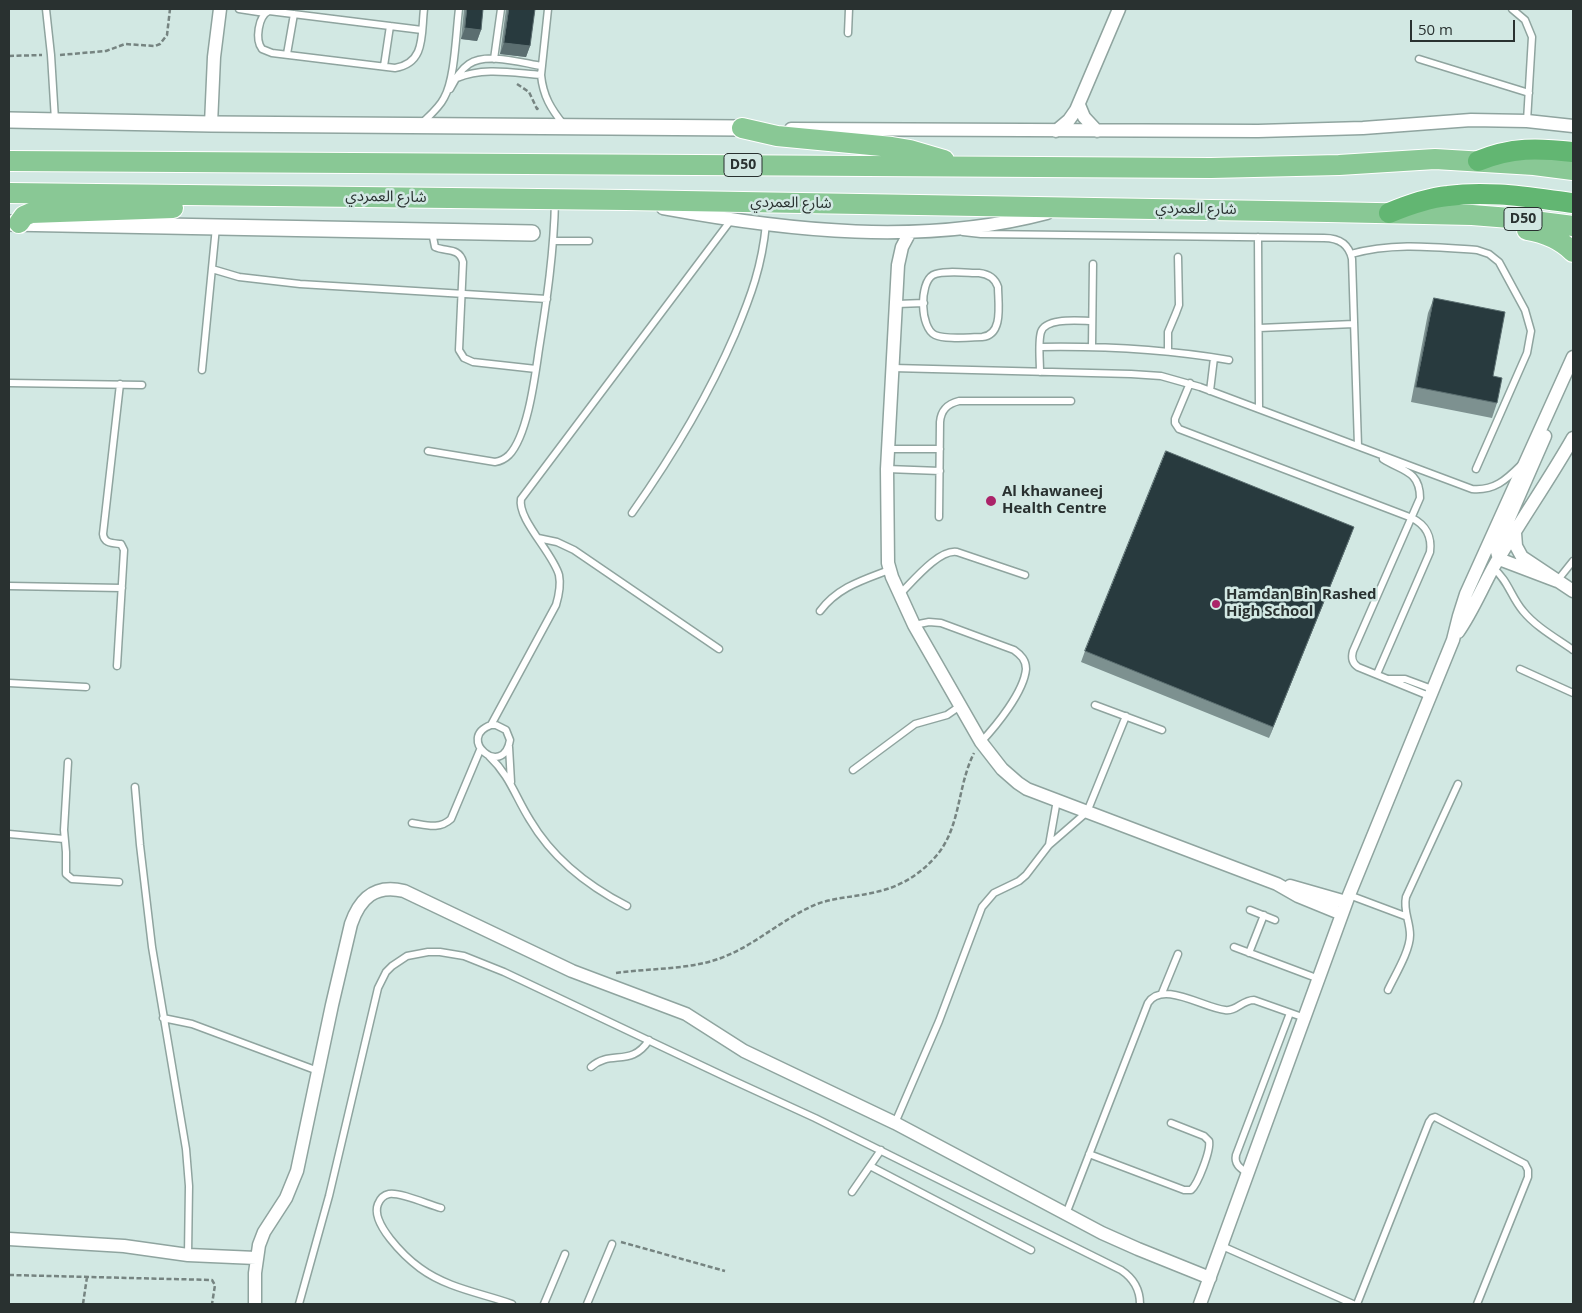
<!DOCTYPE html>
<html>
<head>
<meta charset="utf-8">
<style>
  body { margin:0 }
  #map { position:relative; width:1582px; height:1313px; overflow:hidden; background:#d2e8e3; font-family:"Open Sans",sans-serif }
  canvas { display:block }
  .frame { position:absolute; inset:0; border:10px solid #293130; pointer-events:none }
  .scale { position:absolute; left:1410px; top:20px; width:105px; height:22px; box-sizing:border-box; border:2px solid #293130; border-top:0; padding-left:6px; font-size:15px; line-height:18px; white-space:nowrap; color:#293130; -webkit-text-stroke:4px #d2e8e3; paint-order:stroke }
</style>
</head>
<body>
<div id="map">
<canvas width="1582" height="1313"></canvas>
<div class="frame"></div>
<div class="scale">50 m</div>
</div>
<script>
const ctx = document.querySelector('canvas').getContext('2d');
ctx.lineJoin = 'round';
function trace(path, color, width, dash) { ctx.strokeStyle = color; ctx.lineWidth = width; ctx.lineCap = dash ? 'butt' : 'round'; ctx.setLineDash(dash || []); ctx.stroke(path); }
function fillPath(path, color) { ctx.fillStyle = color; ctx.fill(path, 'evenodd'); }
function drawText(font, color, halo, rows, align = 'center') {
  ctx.font = font + ' "Open Sans","Noto Sans Arabic",sans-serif'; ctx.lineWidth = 5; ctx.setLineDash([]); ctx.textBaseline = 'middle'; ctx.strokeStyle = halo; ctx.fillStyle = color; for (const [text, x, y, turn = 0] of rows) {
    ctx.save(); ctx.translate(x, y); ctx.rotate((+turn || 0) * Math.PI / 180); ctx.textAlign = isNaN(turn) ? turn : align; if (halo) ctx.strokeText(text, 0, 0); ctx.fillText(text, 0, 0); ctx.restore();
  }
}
const path = new Path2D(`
  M60 55 106 51 125 44 155 46 160 44 167 35 170 9
  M9 56 42 55
  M517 84 529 92 537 109 540 107
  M616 973C651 968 688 970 721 958 756 945 783 918 817 904 836 897 856 897 876 892 900 887 921 874 937 855 961 826 957 787 974 753
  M621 1242 725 1271
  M9 1275 212 1280 215 1285 212 1304
  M83 1304 87 1277`);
const service = new Path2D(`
  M46 9 51 55 55 120
  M239 9 265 13
  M548 9 541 75C543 96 551 109 564 125
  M1512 9 1525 20 1532 37 1527 121
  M422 30 269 11C258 16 255 40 262 49L272 53 395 68C426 63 421 34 424 9
  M848 33 849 9
  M287 54 294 14
  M494 59 501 9
  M1419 59 1529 93
  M384 66 390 26
  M457 78C484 67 513 73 541 75
  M450 89C455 80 460 70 469 64 487 52 522 63 542 66
  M421 124C429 116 439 108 444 98 455 79 456 32 459 9
  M432 232 435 247C446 252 459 247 463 262L459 350 464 358 473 362 536 369
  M963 232 981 234 1324 238C1339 238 1349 244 1352 259L1358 446
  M1258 237 1259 409
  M554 241H589
  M1351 254C1392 242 1435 247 1477 250L1489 254 1499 262 1525 310 1531 331 1527 353 1476 469
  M212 269 239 277 300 284 547 299
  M979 273C989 274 995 278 998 287 998 303 1004 335 982 337 969 337 946 340 935 335 920 328 919 283 933 275 942 270 968 273 979 273Z
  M897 304 924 303
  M1259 328 1354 324
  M1092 346 1093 264
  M1041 347C1106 346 1164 349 1229 360
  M1168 351V332L1176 313 1179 305 1178 257
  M893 368 1131 374 1161 376 1200 387 1472 489C1494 491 1506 480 1521 465
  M202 370 216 227
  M1040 372C1040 360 1038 342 1041 332 1046 317 1080 321 1092 321
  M9 383 142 385
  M1190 383 1175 419V423L1179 429 1412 518C1426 525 1432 537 1430 552L1377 674
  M1210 391 1214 358
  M888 449H940
  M428 451 495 462C501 461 505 459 509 455 528 435 535 376 539 349 547 299 554 251 555 201
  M1383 459C1401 471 1420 470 1420 498L1353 651C1351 658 1352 663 1358 667L1429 696
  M887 469 940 471
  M632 513C673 455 707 399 735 334 751 296 762 266 766 224
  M939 517 940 422C941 410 947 404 959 401H1071
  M538 538 557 542 574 550 719 649
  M1493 568C1508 580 1511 597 1523 611 1536 627 1556 638 1573 650
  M1557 581 1573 561
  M9 586 122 588
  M900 594C913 581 939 549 957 552L1025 575
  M820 611C838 587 863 580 889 570
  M914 625 929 622 941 623 1014 650C1021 655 1026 660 1026 669 1024 692 996 726 981 742
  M117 666 124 550 121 544C113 543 104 544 103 534L120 384
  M1520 669 1573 693
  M1389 679H1405L1432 689
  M9 683 86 687
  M1095 705 1162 730
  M491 725H496L506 730 510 740C503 780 455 738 491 725L556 605C559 595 561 585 559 575 553 553 517 519 521 499L731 220
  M509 747 511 782
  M489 756C510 776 515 796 530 820 553 859 588 886 627 906
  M68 762 64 830 66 852V874L72 879 119 882
  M853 770 915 724 947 715 960 706
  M135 787 140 845 152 947 186 1149 189 1186 188 1255
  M412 823C426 825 439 830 451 819L480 750
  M9 834 64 839
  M1049 845 1057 800
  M1349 895 1405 916
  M1250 910 1275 920
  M1234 947 1319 979
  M1249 953 1264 915
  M1388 990C1395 975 1410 951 1410 935 1410 921 1403 911 1406 897L1458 784
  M1162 993 1178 954
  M163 1018 192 1024 318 1071
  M591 1067C611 1049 631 1068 649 1040
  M895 1123 939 1021 982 907 994 893 1019 881 1026 875 1049 845 1087 812 1126 716
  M1089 1154 1184 1190H1191C1198 1184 1211 1150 1209 1141L1204 1136 1171 1123
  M870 1166 1031 1250
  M1247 1173C1240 1168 1234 1164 1236 1155L1290 1013
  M852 1192 881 1150
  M441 1208C429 1205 401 1192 389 1194 384 1195 380 1199 378 1204 370 1223 405 1257 420 1268 447 1288 481 1293 512 1304
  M1066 1214 1148 1003C1162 980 1204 1008 1225 1010 1236 1012 1242 1000 1254 1000L1305 1018
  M1222 1246 1353 1304
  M299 1304 329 1196 378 988 386 972 392 966 407 956 428 952H440L464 956 504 972 730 1079 815 1118 1121 1270C1133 1278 1140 1290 1140 1304
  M544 1304 565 1254
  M587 1304 612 1244
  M1357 1304 1429 1122 1432 1118 1435 1117 1525 1164 1528 1170V1177L1477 1304`);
const minor = new Path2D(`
  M1079 105 1084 117 1097 131
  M211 124 214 57 220 9
  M791 129 1258 131 1363 128 1471 120 1527 121 1573 126
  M1056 131 1069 120 1076 110 1119 9
  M663 208C789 231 922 246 1047 213
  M910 232 902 247 898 265 887 469 888 563 892 577 914 625 981 742 1002 769 1018 783 1027 789 1277 884 1298 896 1342 914
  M1545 436 1496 548 1499 559 1557 581
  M1515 533 1516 546 1522 557 1573 591
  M1458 632C1472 612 1481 590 1493 568 1518 524 1548 482 1573 438
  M1290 886 1346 902
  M9 1239 124 1246 188 1255 256 1258
  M255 1304V1273L259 1245 264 1232 286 1198 297 1171 332 1005 351 924C360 898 375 884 404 891L572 971 686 1014 744 1051 895 1123 1102 1233 1138 1249 1210 1278
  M1200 1304 1349 895 1453 640 1459 616 1466 594 1573 357`);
const tertiary = new Path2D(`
  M9 120 211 124 742 128
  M9 223 532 233`);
const primary = new Path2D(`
  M742 128 777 136 892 147 910 150 944 160
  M9 161 1211 168 1339 165 1435 159 1534 165 1573 170
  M9 193 626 200 1328 212 1472 215 1510 218 1573 226
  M19 223 24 216 31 213 173 208
  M1527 230C1545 233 1560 239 1573 252`);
const trunk = new Path2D(`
  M1478 161C1512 147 1538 148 1573 152
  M1389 213C1408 205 1427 198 1448 196 1489 190 1532 198 1573 203`);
const wall = new Path2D(`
  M464 9H483L481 30 477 41 461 39Z
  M506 9H535L530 46 526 57 500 54Z
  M1434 298 1493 376 1497 403 1492 418 1411 402 1428 313Z
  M1350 538 1269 738 1081 662 1085 651Z`);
const shadedWall = new Path2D(`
  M465 28 481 30 477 41 461 39Z
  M504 43 530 46 526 57 500 54Z
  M1354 527 1350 538 1269 738 1273 727Z`);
const building = new Path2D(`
  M467 9H483L481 30 465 28Z
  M509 9H535L530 46 504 43Z
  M1434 298 1505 312 1493 376 1502 378 1497 403 1416 387Z
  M1166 451 1354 527 1273 727 1085 651Z`);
const markers = [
  [991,501,6,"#ab2369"],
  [1216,604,5,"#ab2369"]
];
const shields = [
  [743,165,38],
  [1523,219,38]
];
const shieldNames = [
  ["D50",743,165],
  ["D50",1523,219]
];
const streetNames = [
  ["شارع العمردي",386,197,1],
  ["شارع العمردي",791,203,1],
  ["شارع العمردي",1196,209,1]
];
const poiNames = [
  ["Al khawaneej",1002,492],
  ["Health Centre",1002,509],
  ["Hamdan Bin Rashed",1226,595],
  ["High School",1226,612]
];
trace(service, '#8fa49f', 9);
trace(minor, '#8fa49f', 15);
trace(tertiary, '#8fa49f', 18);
trace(primary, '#fff', 22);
trace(trunk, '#fff', 22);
trace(path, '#768481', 2.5, [5, 2.5]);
trace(service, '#fff', 6);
trace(minor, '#fff', 12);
trace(tertiary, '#fff', 15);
trace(primary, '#89c895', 20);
trace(trunk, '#62b672', 20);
fillPath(wall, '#7d9190');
fillPath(shadedWall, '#5b6e70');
fillPath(building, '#283a3e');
trace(building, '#5b6e70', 1);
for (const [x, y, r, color] of markers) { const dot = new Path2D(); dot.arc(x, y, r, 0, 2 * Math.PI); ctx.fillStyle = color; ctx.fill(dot); trace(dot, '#d2e8e3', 2); }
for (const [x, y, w] of shields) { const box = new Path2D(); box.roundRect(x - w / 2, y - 11.5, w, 23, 4); ctx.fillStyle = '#d2e8e3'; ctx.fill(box); trace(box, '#293130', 1); }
drawText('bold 14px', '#293130', null, shieldNames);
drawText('15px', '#293130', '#d2e8e3', streetNames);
drawText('bold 15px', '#293130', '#d2e8e3', poiNames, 'left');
</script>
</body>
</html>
